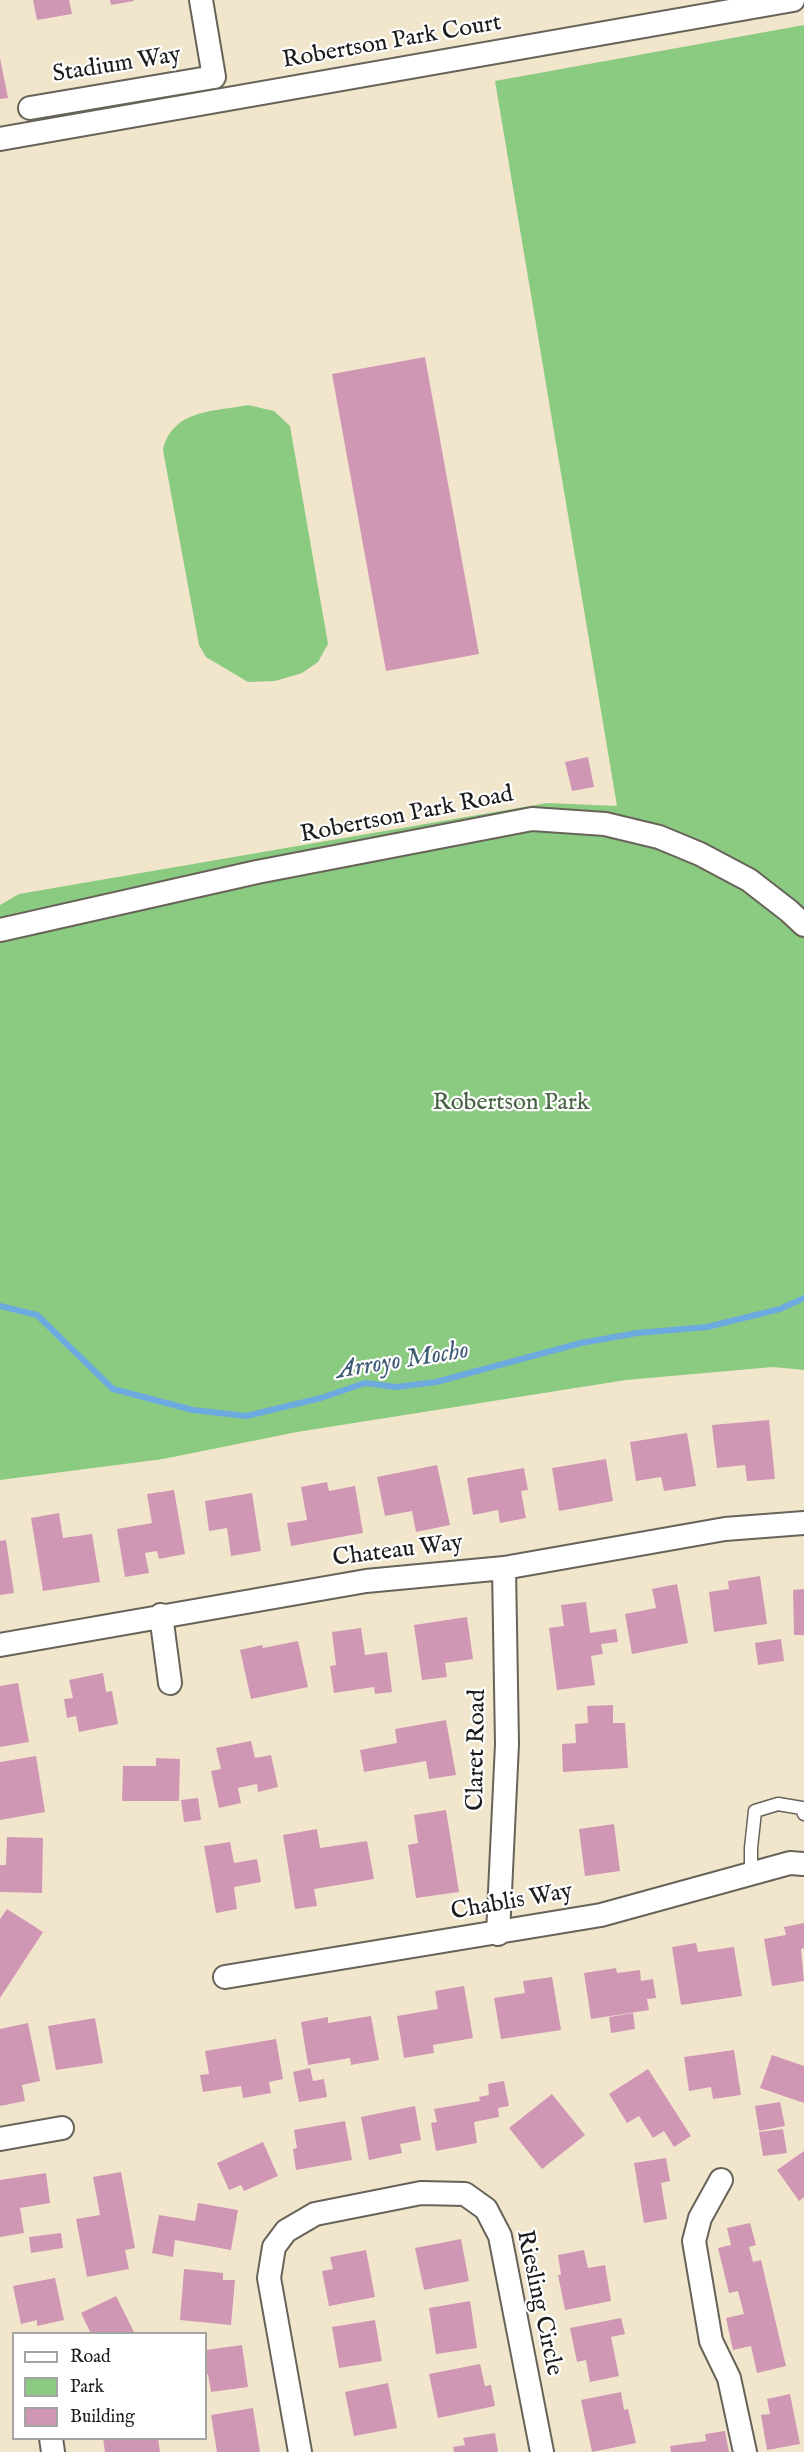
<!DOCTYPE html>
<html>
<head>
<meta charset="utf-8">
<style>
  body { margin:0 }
  #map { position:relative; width:804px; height:2452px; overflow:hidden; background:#f1e6cb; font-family:"IM FELL English",serif }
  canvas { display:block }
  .legend { position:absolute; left:12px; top:2332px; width:195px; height:108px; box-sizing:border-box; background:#fff; border:2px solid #a4a4a4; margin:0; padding:8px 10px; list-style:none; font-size:18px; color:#1c1c1c }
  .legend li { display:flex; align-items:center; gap:12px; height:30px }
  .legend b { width:30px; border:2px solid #a4a4a4 }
</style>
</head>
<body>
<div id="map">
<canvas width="804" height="2452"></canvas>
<ul class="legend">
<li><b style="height:8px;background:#fff"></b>Road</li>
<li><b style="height:16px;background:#8bca81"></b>Park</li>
<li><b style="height:16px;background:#d097b5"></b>Building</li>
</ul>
</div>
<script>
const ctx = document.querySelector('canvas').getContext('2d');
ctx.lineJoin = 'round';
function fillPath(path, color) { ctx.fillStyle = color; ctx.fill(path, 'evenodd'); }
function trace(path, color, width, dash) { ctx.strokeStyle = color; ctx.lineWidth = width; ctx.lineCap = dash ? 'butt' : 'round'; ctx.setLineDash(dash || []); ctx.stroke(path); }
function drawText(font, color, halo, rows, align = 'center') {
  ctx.font = font + ' "IM FELL English",serif'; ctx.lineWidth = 4.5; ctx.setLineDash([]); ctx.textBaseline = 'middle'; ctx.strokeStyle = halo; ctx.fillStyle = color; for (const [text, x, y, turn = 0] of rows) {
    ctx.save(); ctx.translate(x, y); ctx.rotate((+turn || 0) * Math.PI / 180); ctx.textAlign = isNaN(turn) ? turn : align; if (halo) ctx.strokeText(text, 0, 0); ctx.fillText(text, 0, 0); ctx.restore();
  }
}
const green = new Path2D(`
  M804 25V1370L773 1367 626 1380 297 1432 163 1459 0 1480V905L19 894 547 803 617 806 495 81Z
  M248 405 274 411 290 426 328 644 318 662 302 673 275 681 248 682 206 657 199 645 163 450C173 409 213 412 248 405Z`);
const stream = new Path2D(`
  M0 1306 37 1315 113 1389 193 1410 246 1416 321 1398 365 1383 396 1387 436 1382 581 1343 637 1333 707 1327 780 1309 804 1298`);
const building = new Path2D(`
  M33 0H69L72 14 37 20Z
  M110 0H134V1L111 5Z
  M0 58 8 98 0 99Z
  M425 357 479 654 386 671 332 374Z
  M588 757 594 787 572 791 565 762Z
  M769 1420 775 1479 747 1481 745 1465 717 1468 712 1425Z
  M687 1433 696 1486 664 1491 661 1477 636 1481 630 1442Z
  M606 1459 613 1501 559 1511 552 1468Z
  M437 1465 450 1525 416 1532 412 1511 385 1516 377 1477Z
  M524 1468 528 1490 521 1491 526 1518 500 1523 498 1510 473 1515 467 1478Z
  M327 1482 329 1491 355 1486 363 1533 291 1546 287 1523 307 1520 301 1487Z
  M174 1490 185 1554 159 1559 157 1551 145 1553 149 1573 125 1577 117 1529 152 1523 147 1494Z
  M252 1493 261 1551 231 1556 227 1528 209 1531 205 1501Z
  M59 1513 63 1538 92 1534 100 1582 43 1591 31 1518Z
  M6 1540 14 1593 0 1595V1541Z
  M760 1576 767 1624 714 1632 709 1592 729 1589 728 1581Z
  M677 1584 688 1643 632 1654 625 1614 656 1608 652 1589Z
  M804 1589V1635H794L793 1590Z
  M586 1602 590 1633 616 1629 618 1642 601 1644 603 1654 591 1656 595 1685 557 1690 549 1628 564 1626 561 1605Z
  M467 1617 473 1659 445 1663 447 1677 422 1680 414 1625Z
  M361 1628 365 1655 387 1652 392 1692 375 1694 374 1687 334 1693 330 1666 336 1665 332 1632Z
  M781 1639 784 1661 758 1665 755 1643Z
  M298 1641 308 1687 251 1699 240 1650 262 1645 263 1648Z
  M103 1673 106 1692 112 1691 118 1724 79 1732 76 1716 67 1718 64 1699 73 1698 69 1680Z
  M18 1683 29 1742 0 1747V1686Z
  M613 1705V1723H625L628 1768 563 1772 562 1744 576 1743 575 1724 588 1723 587 1706Z
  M446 1720 456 1775 429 1779 426 1761 364 1772 360 1750 397 1743 395 1729Z
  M251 1741 255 1758 271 1755 278 1787 258 1792 257 1784 238 1788 241 1803 219 1808 211 1771 221 1769 216 1748Z
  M36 1756 45 1812 0 1820V1762Z
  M156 1758 180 1759 179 1801H122L123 1766H156Z
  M198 1798 201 1820 184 1822 181 1800Z
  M446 1810 459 1892 416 1898 408 1845 418 1843 414 1815Z
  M614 1824 620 1871 585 1876 579 1829Z
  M317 1829 320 1848 367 1841 374 1879 314 1889 317 1906 295 1909 283 1835Z
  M7 1837 43 1838 42 1893 0 1892V1865H6Z
  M230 1842 234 1863 257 1859 261 1882 234 1887 237 1909 216 1913 204 1846Z
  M7 1909 43 1932 0 1998V1919Z
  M804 1923V1948L801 1949 804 1981 772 1986 764 1939 786 1935 784 1927Z
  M696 1943 698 1952 734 1947 742 1996 681 2005 672 1947Z
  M616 1968 617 1973 640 1970 641 1981 653 1979 656 1998 647 1999 649 2010 591 2019 584 1973Z
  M552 1977 561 2030 501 2039 494 1998 525 1993 523 1981Z
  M464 1986 473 2038 433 2045 434 2053 404 2058 397 2016 438 2009 435 1991Z
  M633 2013 635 2029 611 2033 609 2017Z
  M371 2016 379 2060 351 2065 350 2058 308 2065 301 2022 328 2017V2023Z
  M95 2018 103 2063 56 2070 48 2026Z
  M28 2023 40 2081 22 2085 25 2101 0 2106V2029Z
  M276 2039 283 2079 269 2082 271 2093 243 2098 241 2086 203 2092 200 2075 209 2074 205 2051Z
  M734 2050 741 2095 713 2099 711 2087 689 2091 684 2057Z
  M772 2055 804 2066V2103L760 2088Z
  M310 2068 313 2081 324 2079 327 2097 299 2102 293 2072Z
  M648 2069 691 2136 674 2147 664 2131 653 2138 639 2116 627 2123 609 2094Z
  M504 2081 509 2106 498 2108 499 2117 474 2122 477 2143 436 2151 431 2123 437 2122 434 2109 480 2101 479 2097 489 2095 488 2084Z
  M552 2094 585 2135 542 2169 509 2128Z
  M780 2102 785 2126 759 2131 755 2106Z
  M415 2106 421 2140 400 2144 402 2153 369 2160 361 2117Z
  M345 2121 352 2160 296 2170 293 2149 297 2148 294 2130Z
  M783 2129 787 2153 763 2156 759 2132Z
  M263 2142 278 2176 244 2191 241 2185 229 2190 217 2163Z
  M804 2151V2197L799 2201 777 2170Z
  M666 2158 670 2181 661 2183 667 2219 644 2223 634 2163Z
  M121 2172 135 2248 125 2250 129 2269 87 2277 76 2219 100 2215 93 2177Z
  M46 2173 50 2203 20 2208 24 2233 0 2237V2180Z
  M198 2203 238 2210 231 2250 175 2240 173 2257 152 2253 159 2215 195 2221Z
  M750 2223 756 2245 749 2247 753 2262 761 2260 786 2366 757 2373 751 2346 733 2350 726 2318 744 2314 738 2291 729 2293 718 2248 731 2245 727 2228Z
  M61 2233 63 2248 31 2253 29 2237Z
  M461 2239 469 2281 424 2290 415 2248Z
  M366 2250 375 2297 329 2306 322 2271 333 2269 330 2257Z
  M584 2250 588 2268 605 2265 611 2301 565 2310 558 2275H561L558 2255Z
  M184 2269 223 2273V2280H235L231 2325 180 2320Z
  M55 2278 64 2320 37 2326V2320L21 2324 13 2286Z
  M116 2296 135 2334H91L81 2313Z
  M470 2301 477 2348 436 2354 429 2308Z
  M621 2318 625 2334 611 2337 619 2376 590 2382 586 2360 577 2362 570 2328Z
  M375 2320 382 2361 339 2368 332 2327Z
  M242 2345 248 2387 211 2392 208 2374 206 2375V2350Z
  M480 2364 485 2386 491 2385 495 2406 438 2418 429 2374Z
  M388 2383 397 2428 354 2436 345 2392Z
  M621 2392 624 2410 628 2409 636 2443 592 2452 581 2400Z
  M790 2394 800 2444 767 2450 761 2415 770 2414 767 2399Z
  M253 2408 260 2452H217L211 2415Z
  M725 2431 729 2452H671L670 2446 706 2441 705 2434Z
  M495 2433 498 2452H454L453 2447 465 2445 463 2438Z
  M103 2438H158L160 2452H105Z`);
const service = new Path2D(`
  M751 1874V1848L755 1811 778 1804 802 1808 804 1814`);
const minor = new Path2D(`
  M30 108 214 77 201 0
  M0 139 793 0
  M0 930 257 872 532 819 605 824 659 837 700 854 749 880 789 911 804 925
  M161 1615 170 1683
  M0 1645 366 1581 504 1568 725 1529 804 1523
  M498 1934 507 1744 504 1568
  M225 1977 601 1915 790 1863 804 1864
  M0 2139 62 2128
  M721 2180 700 2218 694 2241 711 2341 729 2378 745 2452
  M51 2438 53 2452
  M300 2452 269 2278 274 2247 286 2231 315 2214 421 2193 465 2194 486 2209 500 2236 542 2452`);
const streetNames = [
  ["Robertson Park Court",392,43,-10],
  ["Stadium Way",117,66,-9],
  ["Robertson Park Road",407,816,-11],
  ["Chateau Way",398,1552,-7],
  ["Claret Road",478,1750,-89],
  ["Chablis Way",512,1903,-10],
  ["Riesling Circle",538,2303,78]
];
const parkNames = [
  ["Robertson Park",511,1104]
];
const waterNames = [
  ["Arroyo Mocho",403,1362,-9]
];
fillPath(green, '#8bca81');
trace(stream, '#6daadf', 6);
fillPath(building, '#d097b5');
trace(service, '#676359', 15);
trace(minor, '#676359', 26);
trace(service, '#fff', 12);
trace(minor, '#fff', 22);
drawText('24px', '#1c1c1c', '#fff', streetNames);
drawText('24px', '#486244', '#fff', parkNames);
drawText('italic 26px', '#405c74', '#fff', waterNames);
</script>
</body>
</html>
